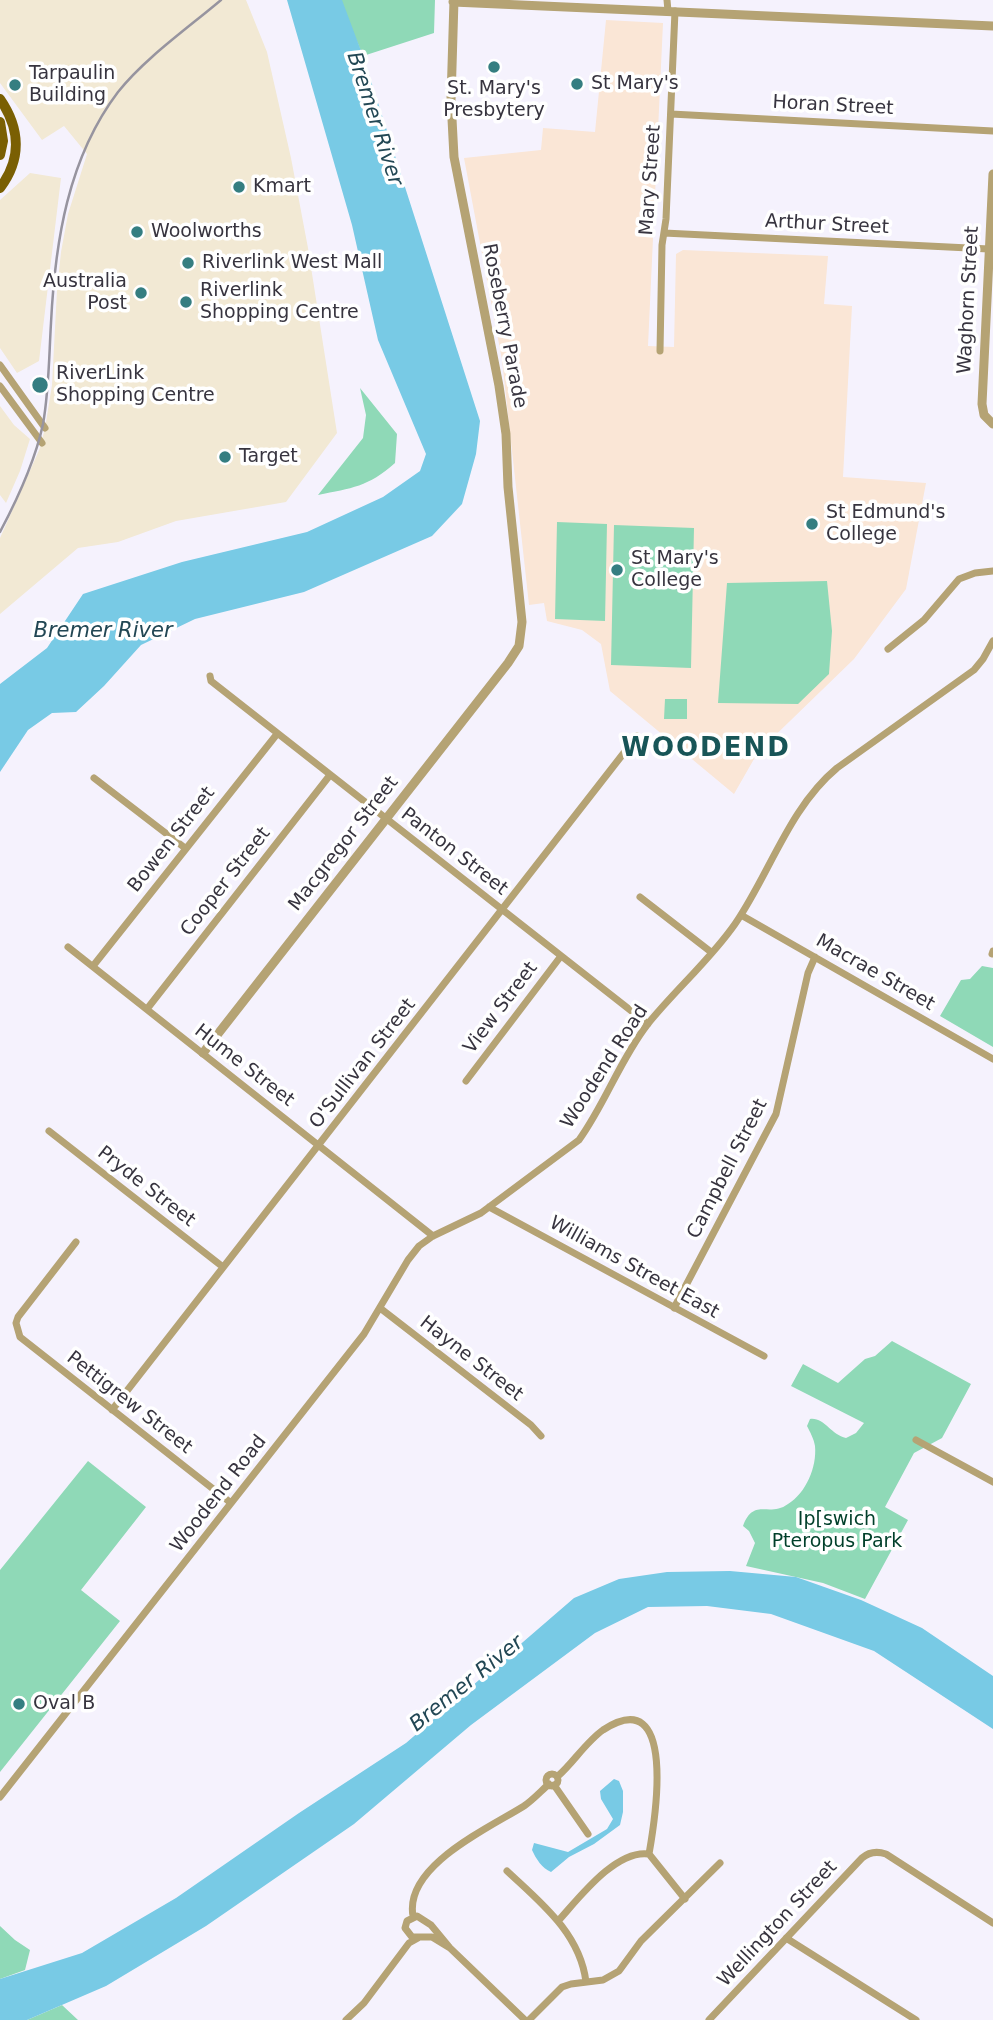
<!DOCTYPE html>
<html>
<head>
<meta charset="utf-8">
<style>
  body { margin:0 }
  canvas { display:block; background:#f5f2fd }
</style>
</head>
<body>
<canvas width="993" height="2020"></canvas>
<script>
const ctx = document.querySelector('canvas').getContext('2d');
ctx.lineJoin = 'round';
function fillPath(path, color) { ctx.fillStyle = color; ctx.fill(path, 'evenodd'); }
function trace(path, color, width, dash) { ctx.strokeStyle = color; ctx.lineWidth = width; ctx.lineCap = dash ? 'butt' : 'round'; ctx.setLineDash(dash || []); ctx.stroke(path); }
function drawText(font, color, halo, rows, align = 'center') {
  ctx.font = font + ' "DejaVu Sans",sans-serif'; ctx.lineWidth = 7; ctx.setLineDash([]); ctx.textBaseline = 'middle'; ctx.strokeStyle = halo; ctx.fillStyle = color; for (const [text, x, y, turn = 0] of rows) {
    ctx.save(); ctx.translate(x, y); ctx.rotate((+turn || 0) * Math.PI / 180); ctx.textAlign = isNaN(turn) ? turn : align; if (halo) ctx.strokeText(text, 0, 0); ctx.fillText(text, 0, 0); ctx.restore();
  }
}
const commercial = new Path2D(`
  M0 0H246L267 52 291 158 308 248 337 433 286 502 176 521 118 542 78 548 0 614V538L40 448 45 428 52 385 57 290 61 252 68 214 87 154 64 126 42 140 0 83Z
  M30 173 61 178 39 361 17 373 0 348V200Z
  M0 406 14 425 30 439 20 471 6 503 0 495Z`);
const education = new Path2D(`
  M606 20 663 23 648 346 674 347 676 254 683 250 828 256 824 304 852 306 843 477 926 483 906 589 854 659 758 752 734 794 610 691 601 644 582 630 547 621 544 603 529 605 502 360 464 158 541 150 543 128 595 132Z`);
const green = new Path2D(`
  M340 0H435L434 33 363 56Z
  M360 388 397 434 395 463C368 487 352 488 318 495L363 438 366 415Z
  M557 522 607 524 605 621 555 619Z
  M614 525 694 528 691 668 611 665Z
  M827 581 832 631 829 674 798 704 718 703 727 583Z
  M665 699H687V719H664Z
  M982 966 993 968V1047L940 1016 961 980 970 979Z
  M892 1341 971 1384 942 1438 914 1453 885 1507 908 1520 865 1599 823 1583 746 1566 755 1543 749 1531 743 1526C754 1497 769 1518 788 1504 806 1493 817 1467 815 1446 814 1439 810 1432 807 1426L810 1419C824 1417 831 1435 846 1438L856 1433 864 1423 791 1386 803 1364 838 1383 865 1359 875 1356Z
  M88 1461 146 1507 81 1590 120 1621 0 1772V1570Z
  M0 1926 15 1940 30 1950 25 1970 0 1979Z
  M62 2005 78 2020H27Z`);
const water = new Path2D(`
  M287 0H342L363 56 480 421 476 454 462 504 432 536 304 592 195 619 141 645 104 686 76 712 52 713 28 730 0 772V684L47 648 83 594 182 562 307 532 383 497 420 471 426 454 378 340 352 225Z
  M730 1571 796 1577 861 1600 922 1628 993 1676V1729L874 1651 771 1614 707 1606 648 1607 595 1633 471 1725 354 1824 206 1926 106 1986 27 2020H0V1979L82 1953 176 1898 299 1813 406 1743 574 1598 619 1579 667 1572Z
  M614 1779 619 1781 623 1791V1812L620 1825 594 1844 569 1857 551 1872C542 1868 536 1859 532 1850L534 1843 568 1852 607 1829 613 1819 601 1799 600 1791Z`);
const minor = new Path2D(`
  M667 0 668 11
  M671 114 993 131
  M664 233 989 249
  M660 351 662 245 666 219 675 11
  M0 365 45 428
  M0 386 42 443
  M888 649 924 620 959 579 975 573 993 571
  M210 676 211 681 648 1024
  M94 778 185 848
  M640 897 711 952
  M741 915 993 1059
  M68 947 433 1236
  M992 954 993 951
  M93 966 277 734
  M147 1009 330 775
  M466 1081 561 956
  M49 1131 223 1267
  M489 1207 764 1356
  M76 1242 18 1317 16 1323 20 1337 231 1503
  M380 1308 531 1425 541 1436
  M674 1308 776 1114 808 973 815 957
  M112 1410 637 736
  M916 1440 993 1482
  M546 1780a6 6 0 1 1 12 0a6 6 0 1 1-12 0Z
  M558 1776C573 1763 586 1742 603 1730 678 1681 655 1820 649 1854L685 1899
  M554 1785 588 1834
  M0 1797 364 1334 408 1260 419 1246 433 1236 481 1213 579 1140C605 1104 620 1060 647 1025 675 990 710 960 735 924 770 873 789 808 837 768L974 670 983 659 993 641
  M507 1871C540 1902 580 1933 586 1982
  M413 1916C404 1866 489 1828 524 1806 533 1800 541 1791 549 1784
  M559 1920C579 1898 616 1849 649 1854
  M786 1938 916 2020
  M450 1948 432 1937H412L405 1928 407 1921 417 1916 431 1925 450 1948 525 2020
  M346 2020 364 2003 409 1943 418 1938
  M529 2020 562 1987 571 1984 603 1980 619 1971 641 1941 720 1863
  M709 2020 862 1858C869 1852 877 1851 886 1854L993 1923`);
const tertiary = new Path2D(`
  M453 2 993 26
  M993 174 982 404 984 415 993 424
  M203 1053 508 663 519 646 522 622 508 487 506 434 499 386 454 157 451 100 454 0`);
const primary = new Path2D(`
  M0 99C20 128 22 159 0 188
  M0 122 3 141 0 155`);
const rail = new Path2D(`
  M0 532C18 498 35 462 43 424 49 391 49 356 51 323 55 242 68 158 118 92 145 58 188 28 221 0`);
const markers = [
  [494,67,7,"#357e81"],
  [577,84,7,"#357e81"],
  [15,85,7,"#357e81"],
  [239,187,7,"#357e81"],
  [137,232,7,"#357e81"],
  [188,263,7,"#357e81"],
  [141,293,7,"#357e81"],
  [186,302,7,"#357e81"],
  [40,385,9,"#357e81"],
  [225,457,7,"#357e81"],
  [812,524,7,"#357e81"],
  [617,570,7,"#357e81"],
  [19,1704,7,"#357e81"]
];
const poiNames = [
  ["Tarpaulin",29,74],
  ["Building",29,96],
  ["St Mary's",591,84],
  ["St. Mary's",494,89,"center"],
  ["Presbytery",494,111,"center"],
  ["Kmart",253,187],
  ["Woolworths",151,232],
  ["Riverlink West Mall",202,263],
  ["Australia",127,282,"right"],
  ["Post",127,304,"right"],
  ["Riverlink",200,291],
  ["Shopping Centre",200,313],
  ["RiverLink",56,374],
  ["Shopping Centre",56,396],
  ["Target",239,457],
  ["St Edmund's",826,513],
  ["College",826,535],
  ["St Mary's",631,559],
  ["College",631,581],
  ["Oval B",33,1704]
];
const streetNames = [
  ["Horan Street",833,106,3],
  ["Mary Street",651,180,-86],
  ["Arthur Street",827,225,3],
  ["Waghorn Street",969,300,-87],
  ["Roseberry Parade",504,326,79],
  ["Bowen Street",172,840,-52],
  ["Macgregor Street",344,844,-52],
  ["Panton Street",454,852,38],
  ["Cooper Street",226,882,-52],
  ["Macrae Street",875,973,30],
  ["View Street",501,1008,-53],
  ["O'Sullivan Street",363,1064,-52],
  ["Hume Street",244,1066,38],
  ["Woodend Road",605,1067,-57],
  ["Campbell Street",728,1169,-63],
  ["Pryde Street",146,1187,38],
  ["Williams Street East",634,1268,29],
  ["Hayne Street",471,1359,38],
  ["Pettigrew Street",129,1403,38],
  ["Woodend Road",219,1494,-52],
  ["Wellington Street",778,1924,-47]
];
const parkNames = [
  ["Ip[swich",837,1520],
  ["Pteropus Park",837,1542]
];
const waterNames = [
  ["Bremer River",374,119,72],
  ["Bremer River",103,632],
  ["Bremer River",467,1684,-39]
];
const districtNames = [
  ["WOODEND",706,749]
];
fillPath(commercial, '#f2e9d4');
fillPath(education, '#fae6d6');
fillPath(green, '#8fd9b7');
fillPath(water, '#78cae5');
trace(minor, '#b5a374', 7);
trace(tertiary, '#b5a374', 9);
trace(primary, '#7a5f03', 10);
trace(rail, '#97949f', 2.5);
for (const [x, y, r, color] of markers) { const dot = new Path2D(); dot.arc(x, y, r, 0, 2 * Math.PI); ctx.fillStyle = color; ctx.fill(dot); trace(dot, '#fff', 2.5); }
drawText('19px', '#37343f', '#fff', poiNames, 'left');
drawText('19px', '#37343f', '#fff', streetNames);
drawText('19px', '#003f2a', '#fff', parkNames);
drawText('italic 21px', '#224754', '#fff', waterNames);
ctx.letterSpacing = '2px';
drawText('bold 26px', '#185557', '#fff', districtNames);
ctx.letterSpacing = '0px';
</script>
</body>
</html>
